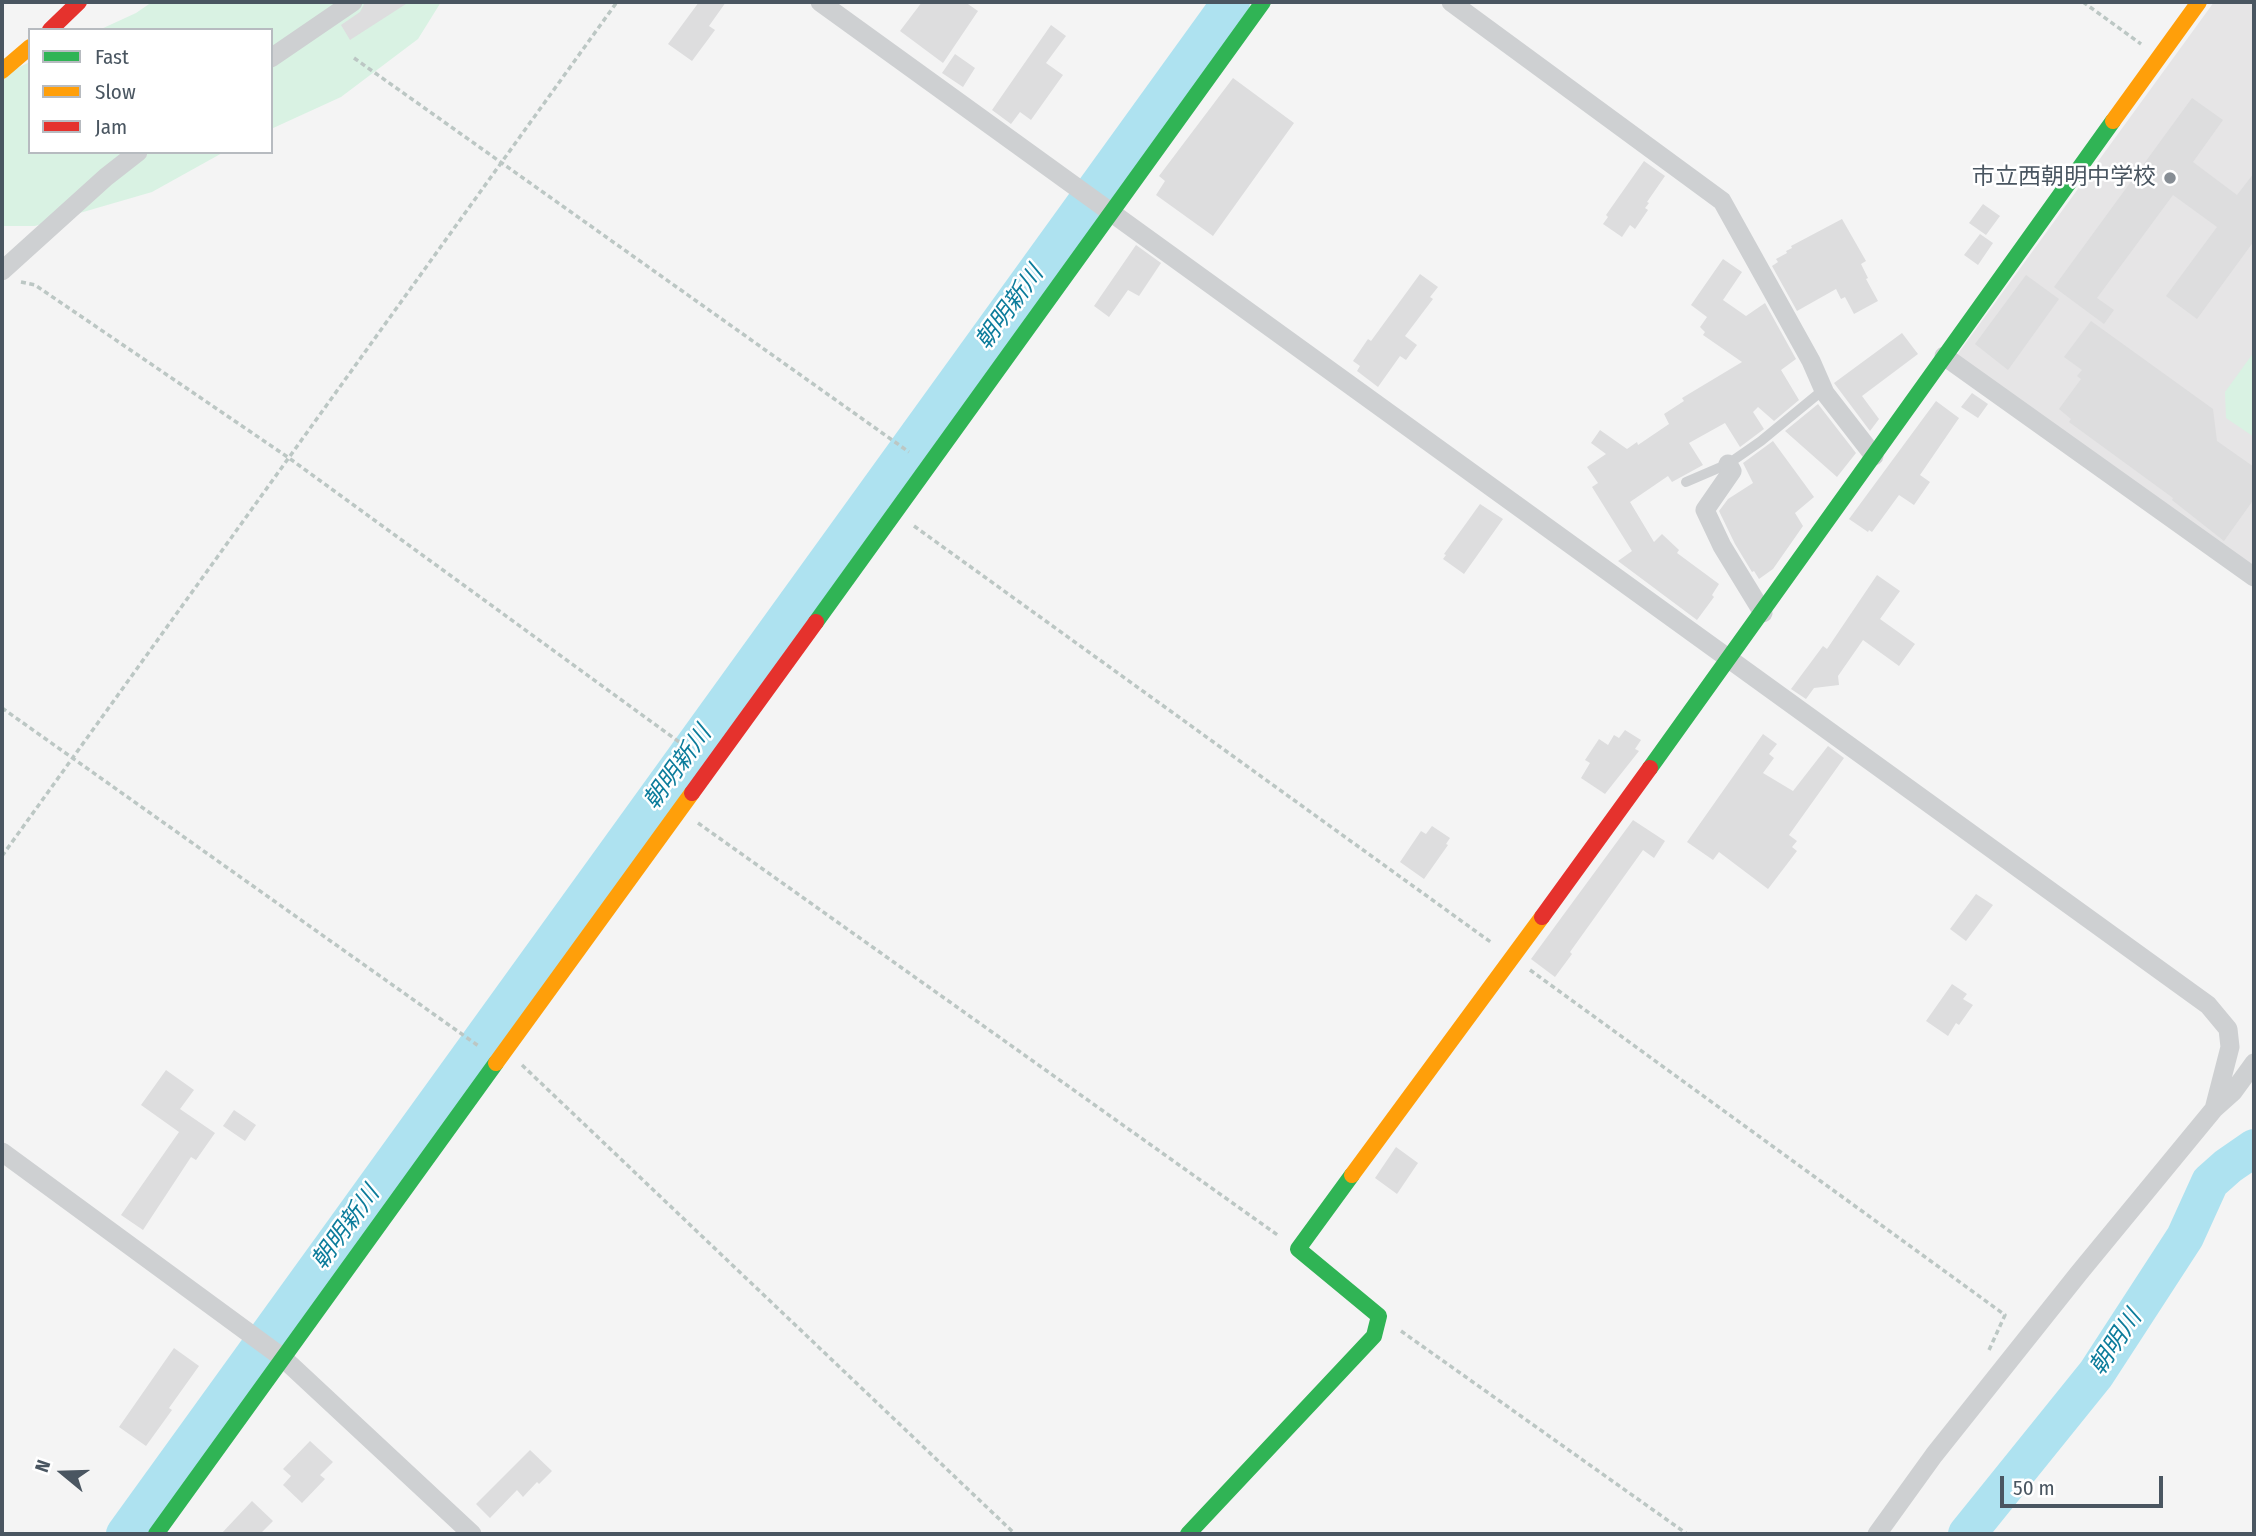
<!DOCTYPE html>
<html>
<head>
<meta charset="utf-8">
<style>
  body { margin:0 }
  #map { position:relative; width:2256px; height:1536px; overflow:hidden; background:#f4f4f4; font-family:"Fira Sans Condensed",sans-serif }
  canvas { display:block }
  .frame { position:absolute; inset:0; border:4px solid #4a5661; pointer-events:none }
  .legend { position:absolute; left:28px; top:28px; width:245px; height:126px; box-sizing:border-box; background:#fff; border:2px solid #b7bbc0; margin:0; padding:9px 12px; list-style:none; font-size:21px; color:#4a5661 }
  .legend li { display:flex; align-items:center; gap:14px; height:35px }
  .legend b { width:35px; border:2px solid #b7bbc0 }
  .north { position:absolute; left:28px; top:1438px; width:70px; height:70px; -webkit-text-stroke:5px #fff; paint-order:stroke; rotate:289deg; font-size:19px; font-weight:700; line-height:28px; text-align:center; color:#4a5661 }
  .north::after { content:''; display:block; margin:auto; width:24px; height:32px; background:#4a5661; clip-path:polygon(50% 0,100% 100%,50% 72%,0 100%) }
  .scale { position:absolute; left:2000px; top:1476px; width:163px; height:32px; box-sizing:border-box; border:4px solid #4a5661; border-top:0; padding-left:9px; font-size:21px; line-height:24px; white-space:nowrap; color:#4a5661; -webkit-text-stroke:5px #fff; paint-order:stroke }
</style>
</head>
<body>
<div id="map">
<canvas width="2256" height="1536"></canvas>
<div class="frame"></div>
<ul class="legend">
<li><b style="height:9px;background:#30b455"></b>Fast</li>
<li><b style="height:9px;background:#ff9f0a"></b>Slow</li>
<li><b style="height:9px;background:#e5322d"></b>Jam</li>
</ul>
<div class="north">N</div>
<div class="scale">50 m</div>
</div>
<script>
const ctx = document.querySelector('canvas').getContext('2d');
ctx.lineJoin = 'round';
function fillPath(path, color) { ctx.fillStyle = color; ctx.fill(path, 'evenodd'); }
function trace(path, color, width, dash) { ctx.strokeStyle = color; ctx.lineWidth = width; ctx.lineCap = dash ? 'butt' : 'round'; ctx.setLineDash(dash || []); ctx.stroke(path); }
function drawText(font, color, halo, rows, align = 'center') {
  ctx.font = font + ' "Fira Sans Condensed","Noto Sans JP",sans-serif'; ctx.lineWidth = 5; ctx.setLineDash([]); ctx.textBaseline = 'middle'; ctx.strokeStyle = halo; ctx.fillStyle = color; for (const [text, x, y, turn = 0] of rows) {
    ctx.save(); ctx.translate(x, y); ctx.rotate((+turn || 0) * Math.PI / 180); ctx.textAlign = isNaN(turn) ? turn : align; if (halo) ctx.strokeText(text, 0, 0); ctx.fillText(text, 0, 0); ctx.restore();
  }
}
const education = new Path2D(`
  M2214 2H2254V571L1957 355Z`);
const green = new Path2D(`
  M152 2H441L418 39 341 97 271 129V30H99L136 13Z
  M30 62V152H224L152 192 35 226H2V75Z
  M2254 352V437L2226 418 2225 392Z`);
const river = new Path2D(`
  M125 1534 1231 2
  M1967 1534 2096 1374 2185 1237 2210 1182 2228 1166 2254 1148`);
const building = new Path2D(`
  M365 2H409L350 40 341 25 360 12Z
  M699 2H726L709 26 715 30 692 61 668 44Z
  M922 2H965L978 11 943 63 900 31Z
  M1051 25 1066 36 1046 63 1063 75 1031 120 1020 112 1011 124 992 110Z
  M955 54 975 68 963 87 942 73Z
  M1233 78 1294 123 1213 236 1156 195 1165 181 1159 176Z
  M2192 98 2223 120 2193 162 2237 195 2254 173V241L2197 319 2166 296 2217 227 2173 195 2097 298 2114 310 2104 324 2054 287Z
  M1644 161 1665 176 1647 202 1649 203 1645 208 1648 210 1635 229 1630 225 1622 237 1603 224 1608 217 1606 215Z
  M1983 204 2000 216 1986 235 1969 223Z
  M1842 219 1866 261 1861 264 1868 278 1866 279 1878 301 1854 314 1845 297 1841 299 1836 289 1797 311 1772 266 1778 262 1776 259 1787 253 1786 251 1792 248 1791 246Z
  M1980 234 1993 243 1978 265 1964 255Z
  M1136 245 1161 263 1139 296 1128 290 1109 317 1094 306Z
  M1723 259 1742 272 1723 300 1746 316 1765 303 1796 359 1781 370 1799 400 1774 421 1758 407 1753 412 1764 429 1740 447 1725 423 1689 443 1703 465 1672 482 1668 476 1630 502 1654 542 1662 534 1679 550 1677 553 1719 584 1712 595 1714 597 1697 620 1618 561 1632 551 1592 487 1598 483 1587 467 1606 454 1591 443 1600 430 1627 449 1637 442 1638 445 1669 424 1664 414 1684 401 1682 398 1742 362 1703 335 1705 332 1700 327 1707 317 1691 305Z
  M1420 274 1438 287 1430 297 1433 299 1405 336 1417 345 1406 360 1400 356 1378 387 1357 371 1360 366 1353 361 1368 339 1371 341Z
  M2026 275 2059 299 2008 370 1975 344Z
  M2091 321 2213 409 2217 441 2254 467V499L2224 541 2172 500 2173 498 2069 422 2071 419 2059 409 2081 379 2077 376 2082 370 2064 357Z
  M1902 333 1918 354 1862 396 1879 419 1870 431 1834 383Z
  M1972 393 1988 404 1978 418 1961 407Z
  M1936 401 1959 418 1920 475 1930 482 1914 505 1899 495 1872 532 1869 530 1868 532 1849 519Z
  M1818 404 1856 453 1837 477 1785 431Z
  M1773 441 1814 497 1795 513 1803 526 1773 569 1759 579 1754 571 1752 572 1735 544 1719 511 1728 499 1753 483 1743 463Z
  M1480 504 1503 519 1464 574 1443 559 1446 555 1444 554Z
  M1877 575 1900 591 1880 619 1915 644 1899 666 1863 640 1838 676 1839 685 1814 688 1806 699 1791 689 1823 646 1827 649Z
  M1625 730 1641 740 1635 749 1639 751 1605 794 1581 778 1590 763 1585 760 1599 739 1608 745 1614 735 1619 738Z
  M1763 734 1777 744 1769 754 1774 758 1763 773 1793 791 1828 746 1844 758 1789 835 1797 841 1792 847 1797 851 1768 889 1719 852 1713 860 1687 842Z
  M1633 820 1665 841 1654 858 1643 850 1570 952 1572 954 1555 977 1531 959Z
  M1432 826 1450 838 1446 844 1448 845 1424 879 1400 862 1421 831 1426 834Z
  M1976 894 1993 905 1966 941 1950 929Z
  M1952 984 1967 994 1963 999 1973 1005 1959 1025 1956 1023 1948 1036 1926 1021Z
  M166 1070 194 1090 180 1109 215 1133 196 1160 191 1157 143 1230 121 1215 179 1132 141 1105Z
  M234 1110 256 1125 245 1141 223 1126Z
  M1396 1147 1418 1163 1397 1194 1375 1178Z
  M174 1348 199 1366 169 1408 172 1410 146 1446 119 1427Z
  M310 1441 333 1462 320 1475 325 1479 302 1503 283 1485 291 1476 283 1469Z
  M530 1450 552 1471 539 1484 537 1482 523 1497 517 1490 490 1518 476 1504Z
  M252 1501 273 1521 260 1534H221Z`);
const path = new Path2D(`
  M2083 2 2141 44
  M354 58 909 452
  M21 282 35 285 289 458 693 752
  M914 526 1492 943
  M2 708 480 1047
  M698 823 1279 1236
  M2 856 617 2
  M1530 970 2005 1315 1989 1350
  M522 1065 1015 1534
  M1401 1331 1687 1534`);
const lane = new Path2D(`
  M1686 482 1728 464 1761 441 1823 390`);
const street = new Path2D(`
  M820 2C1284 335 1745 672 2208 1005L2228 1029 2230 1047 2214 1109
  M1451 2 1722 201 1811 361 1825 393 1874 456
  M271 58 353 2
  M2 271 106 177 138 152
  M1944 356 2254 577
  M1728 464 1732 471 1705 510 1722 546 1763 613
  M2 1152 283 1358 472 1534
  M1877 1534 1934 1455 2079 1273 2214 1109 2233 1092 2254 1063`);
const fast = new Path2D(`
  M816 622 1263 2
  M1650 768 2113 121
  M156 1534 496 1063
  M1188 1534 1374 1336 1379 1316 1298 1249 1352 1175`);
const slow = new Path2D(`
  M2 71 30 47
  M2113 121 2199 2
  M496 1063 692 793
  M1352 1175 1542 917`);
const jam = new Path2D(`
  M50 30 79 2
  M692 793 816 622
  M1542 917 1650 768`);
const markers = [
  [2170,178,7,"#868d94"]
];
const poiNames = [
  ["市立西朝明中学校",2156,178]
];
const waterNames = [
  ["朝明新川",1010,308,-54],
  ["朝明新川",678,768,-54],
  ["朝明新川",346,1228,-54],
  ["朝明川",2116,1343,-56]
];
fillPath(education, '#e6e5e6');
fillPath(green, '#d9f2e3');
trace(river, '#aee2f0', 38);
fillPath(building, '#ddddde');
trace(path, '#bcc7c4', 3.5, [5, 3.5]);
trace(lane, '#ced0d2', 10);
trace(street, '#ced0d2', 19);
trace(fast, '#30b455', 16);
trace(slow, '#ff9f0a', 16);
trace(jam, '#e5322d', 16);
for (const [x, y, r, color] of markers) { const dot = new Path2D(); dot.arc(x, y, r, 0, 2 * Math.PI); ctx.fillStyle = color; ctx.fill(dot); trace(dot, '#fff', 2.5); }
drawText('23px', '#4a5661', '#fff', poiNames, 'right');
drawText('italic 24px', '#0c7c9b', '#fff', waterNames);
</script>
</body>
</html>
